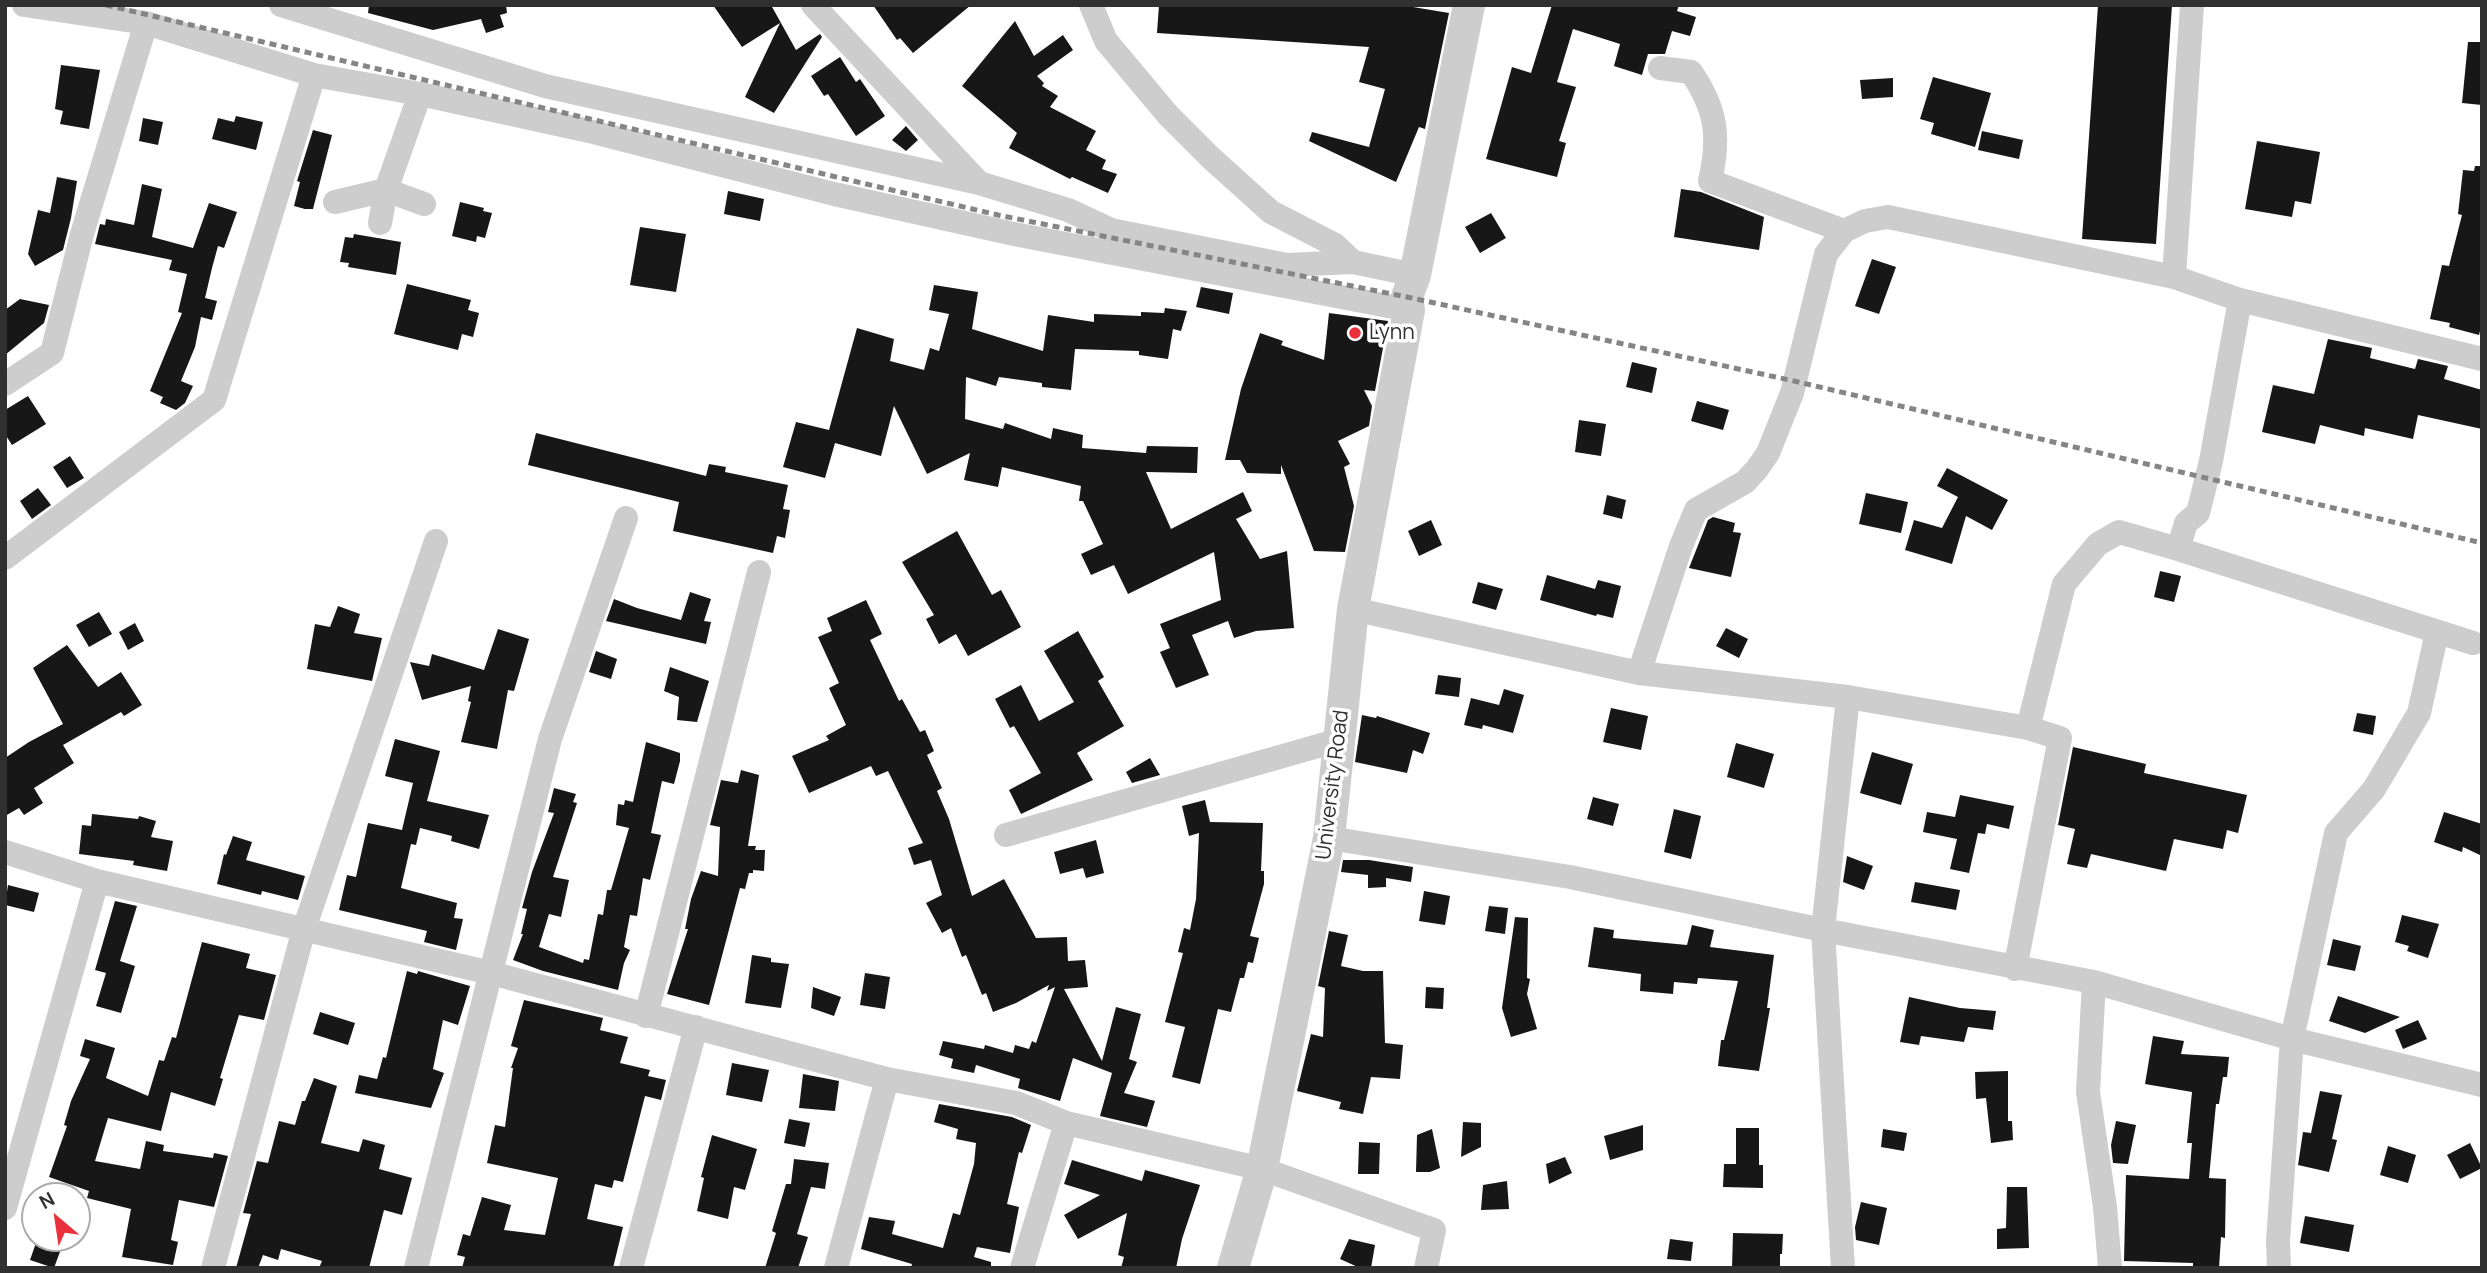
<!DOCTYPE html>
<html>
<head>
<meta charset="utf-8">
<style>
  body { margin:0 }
  #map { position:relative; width:2487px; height:1273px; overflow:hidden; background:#fff; font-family:Manrope,sans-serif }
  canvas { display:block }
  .frame { position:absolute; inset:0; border:7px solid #303030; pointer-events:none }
  .north { position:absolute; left:21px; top:1182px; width:70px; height:70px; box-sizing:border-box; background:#fff; border:2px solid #acacac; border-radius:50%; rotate:331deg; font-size:19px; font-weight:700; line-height:28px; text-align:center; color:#303030 }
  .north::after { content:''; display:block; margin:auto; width:24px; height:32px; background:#e9303c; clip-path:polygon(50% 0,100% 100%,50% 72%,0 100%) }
</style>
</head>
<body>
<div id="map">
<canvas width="2487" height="1273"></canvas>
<div class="frame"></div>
<div class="north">N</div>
</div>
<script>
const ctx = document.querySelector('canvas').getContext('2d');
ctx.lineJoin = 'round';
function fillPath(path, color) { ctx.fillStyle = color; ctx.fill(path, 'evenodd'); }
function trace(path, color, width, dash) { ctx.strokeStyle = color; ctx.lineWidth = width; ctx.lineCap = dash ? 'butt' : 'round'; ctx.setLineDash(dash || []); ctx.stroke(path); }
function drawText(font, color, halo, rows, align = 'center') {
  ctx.font = font + ' Manrope,sans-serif'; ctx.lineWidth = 7; ctx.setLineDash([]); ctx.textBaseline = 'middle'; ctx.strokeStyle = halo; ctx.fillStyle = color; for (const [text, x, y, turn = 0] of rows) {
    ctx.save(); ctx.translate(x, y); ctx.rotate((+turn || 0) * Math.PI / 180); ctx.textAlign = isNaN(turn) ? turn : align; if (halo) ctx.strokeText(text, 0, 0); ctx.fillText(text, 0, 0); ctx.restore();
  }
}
const building = new Path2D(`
  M369 5H506L507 13 500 15 504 27 486 33 481 19 433 30 368 13Z
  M713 5H771L796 50 820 34 822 37 774 113 745 97 780 23 742 47Z
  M873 5H971L913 53 900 38 897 40Z
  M1159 5H1401L1449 13 1425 129 1419 127 1396 182 1309 141 1312 132 1369 147 1385 89 1359 82 1369 47 1157 33Z
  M1552 5H1679L1677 11 1696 17 1690 36 1672 31 1665 54H1648L1642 75 1614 66 1620 44 1573 29 1557 82 1576 87 1559 141 1566 143 1557 177 1486 159 1512 67 1531 73Z
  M2098 5H2172L2156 244 2082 239Z
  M1015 21 1034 56 1063 35 1073 50 1037 76 1044 83 1042 86 1058 96 1050 107 1096 131 1086 150 1106 160 1102 169 1117 174 1108 193 1072 177 1070 179 1009 148 1017 133 962 86Z
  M2468 42H2482V105L2462 103Z
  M840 57 856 82 860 79 885 116 856 136 828 94 824 96 811 76Z
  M61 65 100 70 89 129 60 124 63 111 55 109Z
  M1933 77 1991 93 1975 147 1931 134 1934 123 1920 119Z
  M1893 78V97L1862 99 1860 80Z
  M236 116 263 122 256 150 212 139 218 118 234 122Z
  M143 118 163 122 158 145 139 141Z
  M906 126 918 140 906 151 892 140Z
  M313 130 332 135 313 209H305L294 206 300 182 297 181Z
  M1982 131 2023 140 2019 159 1978 150Z
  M2257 141 2320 152 2311 204 2295 201 2292 217 2245 209Z
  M2475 166H2482V323L2479 335 2449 327 2450 323 2430 319 2442 265 2449 266 2462 215 2458 214 2463 170 2474 171Z
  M57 177 77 181 71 218 63 250 35 266 28 254 38 210 50 213Z
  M142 184 162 189 152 237 193 248 209 203 237 212 224 248 218 246 212 268 205 298 217 301 212 320 201 317 195 347 181 381 193 386 185 403 176 410 160 403 163 397 150 391 182 313 178 312 187 274 169 270 172 260 95 244 100 224 105 225 106 219 134 225Z
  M1681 189 1701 192 1764 217 1759 250 1674 237Z
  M728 191 764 199 760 221 724 214Z
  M460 202 484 208 483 211 492 213 485 238 477 236 476 242 452 236Z
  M1491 213 1506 238 1480 253 1465 227Z
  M640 227 686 234 676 292 630 285Z
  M354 234 401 242 396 275 348 267 349 263 340 262 345 237 353 238Z
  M1872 259 1896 267 1879 314 1855 306Z
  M407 284 471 300 468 310 479 313 473 337 462 334 458 350 394 334Z
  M934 285 978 292 972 329 1043 351 1048 315 1094 322V314L1141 316V312L1164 313 1165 308 1187 311 1181 331 1173 329 1168 359 1139 355V351L1075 349 1071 390 1042 387V383L999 377 996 386 966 377 965 419 1003 429 1005 423 1051 439 1053 428 1083 435 1082 448 1146 453 1147 446 1198 447 1197 473 1146 472 1171 529 1243 492 1252 511 1236 519 1260 559 1287 551 1294 628 1256 631 1234 638 1228 621 1192 635 1209 675 1176 688 1160 652 1170 648 1160 624 1221 600 1214 552 1128 594 1114 565 1091 575 1081 554 1103 544 1083 501H1079L1081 486 1002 467 998 487 964 480 970 453 927 474 894 406 881 456 835 443 825 478 783 467 796 422 829 430 857 328 894 339 890 361 924 370 930 348 939 351 949 314 929 310Z
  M1201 287 1233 293 1229 314 1196 307Z
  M20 299 49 305 44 323 5 355V310Z
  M1329 313 1388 321 1375 391 1364 390 1372 406 1369 426 1338 441 1350 464 1344 467 1354 506 1345 552 1314 551 1281 465V474L1247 473 1240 460H1225L1241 389 1260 333 1283 341 1281 345 1324 360Z
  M2328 339 2372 348 2370 358 2415 369 2418 359 2448 366 2444 379 2482 390V429L2418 415 2413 439 2365 428 2364 436 2320 425 2315 444 2262 432 2273 385 2314 394Z
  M1632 362 1657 368 1652 393 1626 387Z
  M28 396 46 424 12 445 5 434V410Z
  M1697 401 1729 410 1723 430 1691 421Z
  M1579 420 1606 424 1601 456 1575 452Z
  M536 433 706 476 709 464 726 467 725 472 788 485 783 509 790 510 785 538 777 536 773 553 673 531 679 502 528 465Z
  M70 456 84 478 67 488 53 467Z
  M1947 468 2008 500 1992 530 1966 516 1952 564 1905 550 1914 520 1942 528 1958 497 1937 486Z
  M38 488 51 505 32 519 20 501Z
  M1866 493 1908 502 1901 533 1859 524Z
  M1607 495 1626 500 1622 519 1603 514Z
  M1713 517 1735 523 1733 532 1741 533 1731 577 1689 568 1708 520Z
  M1431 520 1442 545 1419 556 1408 531Z
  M957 531 992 595 1001 590 1021 627 968 656 956 634 939 644 926 619 934 615 902 562Z
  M2160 571 2181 576 2174 602 2154 597Z
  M1547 575 1595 589 1598 580 1621 586 1613 618 1597 614 1596 616 1540 600Z
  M1478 582 1503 589 1496 610 1472 603Z
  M690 592 711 599 704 621 711 622 706 644 606 621 614 599 637 608 681 620Z
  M866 600 882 634 870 640 899 701 902 699 920 732 925 730 934 751 927 755 942 788 937 791 949 819 972 896 1004 879 1036 938 1067 937 1068 961 1085 960 1088 987 1064 989 1102 1061 1116 1007 1141 1014 1129 1059 1137 1062 1124 1093 1155 1101 1147 1127 1100 1116 1112 1073 1073 1058 1060 1101 1018 1088 1020 1079 976 1065 974 1073 951 1068 953 1059 939 1055 943 1041 984 1049 985 1045 1013 1053 1015 1045 1029 1049 1032 1041 1036 1043 1055 987 1047 991 1049 985 1016 1003 993 1012 986 993 982 995 966 955 962 957 951 928 942 933 926 903 942 895 931 860 914 865 908 848 923 843 888 771 876 776 871 766 809 793 792 756 829 740 826 736 846 725 829 688 839 683 818 637 832 631 827 618Z
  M338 606 360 614 354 633 382 638 372 681 307 669 315 624 330 627Z
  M99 612 112 634 89 647 76 625Z
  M135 623 144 641 128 650 119 632Z
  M1726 628 1748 639 1739 658 1716 646Z
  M498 629 529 639 514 691 508 690 497 749 461 742 471 702 468 701 471 686 422 700 410 662 429 666 432 654 484 670Z
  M1078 631 1104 677 1098 681 1124 726 1077 753 1093 780 1021 814 1009 790 1041 773 1014 726 1010 728 995 699 1021 685 1039 721 1074 702 1044 651Z
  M67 645 98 687 121 672 142 705 124 716 121 712 63 745 74 763 34 788 43 803 24 815 19 808 5 816V758L29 742 63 724 33 668Z
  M596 651 617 659 611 679 589 672Z
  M670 667 709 681 697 722 677 720 679 697 664 691Z
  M1438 675 1461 678 1459 697 1435 694Z
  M1504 689 1524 695 1513 733 1483 725 1482 729 1464 725 1471 698 1499 705Z
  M1611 708 1648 716 1641 750 1603 742Z
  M2357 713 2376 716 2373 735 2353 731Z
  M1362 715 1376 718 1377 716 1430 733 1423 754 1413 750 1407 773 1355 762Z
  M395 739 440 751 427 801 489 815 479 849 451 841 452 836 420 828 416 845 411 844 401 888 457 903 454 918 463 919 456 950 424 942 427 931 339 910 347 875 356 877 368 823 402 830 413 783 385 776Z
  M646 742 680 753V761L674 784 662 781 651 833 661 835 650 880 643 878 637 916 630 915 624 947 630 950 624 963 618 990 543 971 513 960 523 934H521L527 909 522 908 532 872 554 813 548 812 554 788 576 794 573 802 577 803 553 877 569 880 561 917 549 914 539 947 583 963 584 959 589 960 598 914 603 915 607 890H611L629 828 616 825 618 804 624 805 625 800 633 802Z
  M1736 743 1774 754 1764 788 1727 777Z
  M2073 747 2146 764 2144 773 2247 795 2238 833 2227 830 2223 849 2174 839 2166 871 2091 854 2087 868 2067 864 2075 829 2058 825Z
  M1872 752 1913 764 1901 805 1860 793Z
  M1150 758 1160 775 1132 783 1126 772Z
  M741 770 759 775 748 846H756L755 850H765L764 871 753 870V873H749L745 889 740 888 709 1005 667 994 688 929H685L691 899 701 871 718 876 720 827 710 825 721 780 738 783Z
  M1960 795 2014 806 2009 829 1987 824 1985 834 1978 833 1969 873 1950 869 1957 839 1923 832 1927 812 1955 817Z
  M1593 797 1619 804 1613 826 1587 819Z
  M1205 800 1210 822 1263 823 1261 871H1264V884L1250 936 1259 938 1253 963 1248 962 1244 978H1240L1231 1012 1218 1009 1200 1084 1172 1077 1185 1027 1165 1022 1183 953 1178 952 1184 928 1190 930 1196 899 1199 833 1189 836 1182 806Z
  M1674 809 1701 816 1691 859 1664 852Z
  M2444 812 2482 824V856L2463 847 2462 852 2434 842Z
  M92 814 138 819 139 816 156 821 151 837 173 841 167 871 133 865 134 861 79 854 82 825 91 826Z
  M233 836 252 842 246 860 305 876 298 900 262 891 261 895 217 884 224 854 226 855Z
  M1096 840 1104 873 1086 878 1083 868 1060 874 1054 852Z
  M1847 856 1873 866 1864 890 1843 882Z
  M1343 860H1369L1413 867 1411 882 1386 878V887L1368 888V875L1341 872Z
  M1915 882 1960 890 1956 910 1911 902Z
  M8 885 39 893 34 912 5 905Z
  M1424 891 1450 896 1445 925 1419 921Z
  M115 901 137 906 120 961 135 966 121 1013 96 1006 106 973 95 970Z
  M1489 906 1508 908 1505 934 1485 931Z
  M2402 915 2439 924 2428 958 2407 951 2409 946 2395 942Z
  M1515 917 1528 918 1527 978 1530 979 1527 994 1537 1029 1511 1037 1502 1008Z
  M1692 925 1714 930 1710 947 1774 955 1767 1008H1770L1759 1071 1718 1066 1721 1040H1724L1738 981 1698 978 1697 984 1674 982 1673 994 1640 991 1641 974 1588 967 1594 927 1614 930 1613 938 1687 945Z
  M1329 931 1348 935 1341 966 1363 971H1383L1385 1043 1403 1045 1400 1079 1371 1077 1363 1114 1339 1109 1341 1102 1297 1091 1311 1034 1323 1037 1325 988 1318 986Z
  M2333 939 2361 946 2355 971 2327 965Z
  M202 942 250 954 246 968 276 975 264 1020 239 1015 220 1078 223 1079 215 1106 171 1092 161 1131 108 1118 95 1161 140 1169 146 1141 164 1145 163 1151 213 1158 214 1153 228 1156 214 1207 179 1200 171 1240 178 1242 173 1265 122 1257 131 1209 87 1198 89 1191 49 1177 67 1126 64 1125 71 1101 90 1059 80 1056 85 1039 115 1048 106 1078 148 1096 159 1060 164 1061 172 1037 176 1038Z
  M752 955 771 958V962L789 964 781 1008 745 1003Z
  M407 971 417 974 418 971 470 986 458 1025 443 1020 433 1069 444 1073 431 1108 355 1093 359 1075 377 1079 383 1057 386 1058Z
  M865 973 890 977 885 1009 860 1005Z
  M813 987 841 997 834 1016 811 1008Z
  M1426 987 1444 988 1443 1009 1425 1008Z
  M2338 996 2400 1017 2365 1033 2329 1021Z
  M1909 997 1960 1008 1996 1011 1993 1030 1968 1027 1964 1042 1921 1036 1919 1045 1900 1042Z
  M524 1000 603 1018 600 1030 628 1037 620 1063 650 1070 648 1076 666 1080 661 1100 645 1096 623 1182 614 1180 612 1188 595 1184 587 1219 623 1227 613 1268H462L465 1257 457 1255 463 1234 470 1236 482 1197 511 1205 504 1230 545 1235 558 1178 487 1163 495 1125 505 1127 513 1068H511L518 1048 511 1046Z
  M320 1012 355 1023 348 1045 313 1034Z
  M2418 1020 2427 1039 2403 1049 2395 1030Z
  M2153 1036 2184 1041 2181 1054 2229 1057 2227 1077H2223L2219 1104H2216L2209 1178 2226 1179 2225 1238 2221 1237 2219 1268H2193V1263L2124 1261 2126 1175 2189 1179 2192 1143H2187L2192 1092 2145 1084Z
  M732 1063 769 1070 762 1102 726 1095Z
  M2008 1071V1121H2012L2013 1140 1991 1143 1986 1098 1976 1099 1975 1072Z
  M803 1074 839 1081 835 1111 799 1108Z
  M314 1078 337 1086 321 1143 359 1152 363 1139 385 1145 379 1169 412 1178 402 1215 384 1210 369 1268H319L322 1261 281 1249 278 1260 263 1255 258 1268H236L251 1214 243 1213 257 1161 268 1163 279 1121 295 1125 302 1101H305Z
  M2320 1091 2342 1095 2332 1139 2337 1140 2329 1172 2298 1165 2303 1132 2311 1133Z
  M939 1104 1012 1117 1031 1125 1022 1153 1019 1152 1007 1204 1019 1207 1010 1253 977 1247 974 1257 991 1262V1268H911L912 1264 861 1249 869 1217 895 1221 892 1234 943 1248 953 1213 960 1215 974 1164 976 1143 956 1139 958 1129 934 1122Z
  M789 1119 810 1123 805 1147 784 1143Z
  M2116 1121 2136 1125 2128 1164 2113 1163 2111 1145Z
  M1463 1122 1481 1123V1147L1461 1157Z
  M1643 1125V1150L1610 1160 1604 1136Z
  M1736 1128H1759V1165H1763V1188L1723 1187 1724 1164H1736Z
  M1432 1129 1440 1168 1430 1172H1416L1417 1135Z
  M1883 1129 1907 1133 1904 1151 1881 1147Z
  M712 1135 757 1149 745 1190 734 1187 728 1219 697 1211 704 1178 701 1177Z
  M1359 1142 1380 1143 1379 1174H1358Z
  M2470 1143 2482 1168 2460 1179 2447 1155Z
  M2388 1146 2416 1155 2408 1183 2380 1175Z
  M1565 1157 1572 1173 1549 1184 1546 1164Z
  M794 1159 829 1163 825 1189 811 1187 797 1234 808 1237 798 1268H765L776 1233 772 1231 786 1184H791Z
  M1072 1160 1142 1181 1145 1170 1200 1185 1182 1239 1176 1268H1121L1124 1257 1118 1255 1127 1213 1078 1239 1064 1215 1100 1195 1064 1184Z
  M1507 1181 1509 1209 1481 1210 1483 1185Z
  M2007 1187H2027L2029 1248 1997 1249V1229L2006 1228Z
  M1861 1202 1887 1208 1879 1245 1856 1240 1855 1227Z
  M2305 1216 2354 1225 2349 1252 2300 1243Z
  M1733 1233 1783 1234 1782 1254H1780V1268H1732Z
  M1349 1239 1375 1245 1371 1268H1360L1340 1259Z
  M1670 1239 1693 1242 1691 1261 1667 1259Z
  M37 1240 61 1249 54 1268 30 1260Z`);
const minor = new Path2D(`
  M24 5 146 23 314 75 420 94 589 131 834 194 1014 234 1409 310
  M281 5 545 86 979 183
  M813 5 979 183 1068 210 1111 230 1287 265 1353 262 1415 275
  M1091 5 1106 41 1168 115 1211 158 1271 212 1335 245 1353 262
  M1660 68 1691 72C1717 110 1720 137 1710 181L1844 231
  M335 202 386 190 424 204
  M380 223 386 190 420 94
  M2174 277 2192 5
  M5 384 52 353 82 234 146 23
  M2178 549 2473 643
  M5 558 214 400 314 75
  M1353 609 1639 673 1848 697 2028 728 2060 738 2015 969
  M1639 673 1681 546 1696 510 1745 482 1757 469 1768 453 1792 393 1826 254 1844 231 1865 221 1888 217 2174 277 2240 300 2482 359
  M2028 728 2064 584 2098 544 2119 532 2178 549 2186 523 2198 513 2211 461 2240 300
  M1006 835 1339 740
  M1329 838 1570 877 1823 930 2094 982 2292 1039 2482 1085
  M5 852 97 881 491 973 887 1079 1016 1103 1066 1123 1262 1169 1434 1230 1426 1268
  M2094 982 2088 1092 2105 1207 2110 1268
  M646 1016 759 572
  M5 1208 97 881
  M213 1268 304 929 436 541
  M416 1268 550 739 626 518
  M631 1268 696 1027
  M836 1268 887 1079
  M1022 1268 1066 1123
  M1843 1268 1823 930 1848 697
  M2279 1268 2278 1241 2292 1039 2336 833 2374 789 2419 713 2437 632`);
const tertiary = new Path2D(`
  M1233 1268 1262 1169 1329 838 1353 609 1409 310 1407 297 1415 275 1469 5`);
const rail = new Path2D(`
  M106 5 998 215 1407 297 1794 381 2482 543`);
const markers = [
  [1355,333,7,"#e9303c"]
];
const poiNames = [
  ["Lynn",1369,333]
];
const streetNames = [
  ["University Road",1333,785,-83]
];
fillPath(building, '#171717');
trace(minor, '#cdcdcd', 24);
trace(tertiary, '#cdcdcd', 32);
trace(rail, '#858585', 5, [7, 5]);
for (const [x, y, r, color] of markers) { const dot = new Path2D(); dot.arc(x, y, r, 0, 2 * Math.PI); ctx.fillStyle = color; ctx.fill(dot); trace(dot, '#fff', 2.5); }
drawText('21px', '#303030', '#fff', poiNames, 'left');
drawText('21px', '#303030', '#fff', streetNames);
</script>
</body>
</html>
